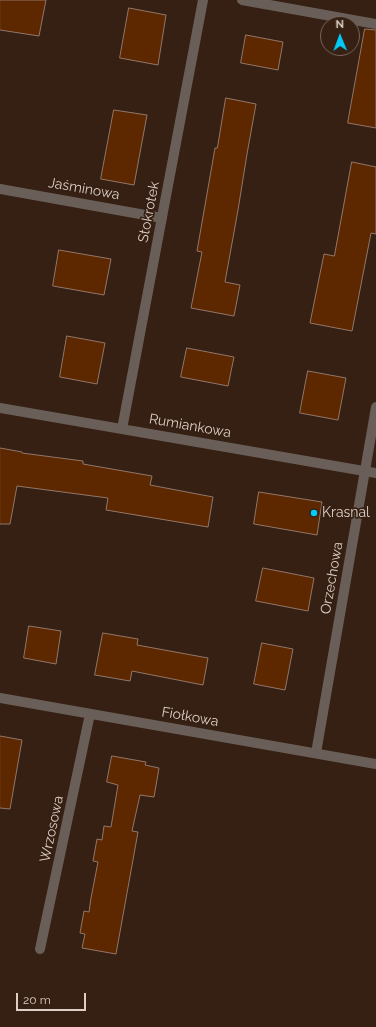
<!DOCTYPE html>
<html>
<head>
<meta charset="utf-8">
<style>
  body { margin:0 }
  #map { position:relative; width:376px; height:1027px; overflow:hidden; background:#352013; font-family:Raleway,sans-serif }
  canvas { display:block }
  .north { position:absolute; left:320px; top:16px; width:40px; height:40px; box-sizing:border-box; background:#352013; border:1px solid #78665b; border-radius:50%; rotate:359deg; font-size:11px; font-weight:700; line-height:16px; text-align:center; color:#ddcec6 }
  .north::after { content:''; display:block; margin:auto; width:14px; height:18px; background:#00cbf8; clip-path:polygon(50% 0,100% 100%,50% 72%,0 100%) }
  .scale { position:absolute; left:16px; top:993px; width:70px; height:18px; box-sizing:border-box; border:2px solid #ddcec6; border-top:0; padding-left:5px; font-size:12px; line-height:14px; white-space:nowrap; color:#ddcec6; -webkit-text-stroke:3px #352013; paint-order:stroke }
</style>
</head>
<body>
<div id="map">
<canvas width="376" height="1027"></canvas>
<div class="north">N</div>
<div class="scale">20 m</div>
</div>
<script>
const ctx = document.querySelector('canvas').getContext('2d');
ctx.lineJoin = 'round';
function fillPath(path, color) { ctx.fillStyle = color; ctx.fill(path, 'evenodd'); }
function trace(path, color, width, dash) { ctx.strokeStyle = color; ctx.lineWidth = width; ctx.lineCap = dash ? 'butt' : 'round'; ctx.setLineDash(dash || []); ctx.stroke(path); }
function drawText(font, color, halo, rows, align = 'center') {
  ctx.font = font + ' Raleway,sans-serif'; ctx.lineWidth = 3.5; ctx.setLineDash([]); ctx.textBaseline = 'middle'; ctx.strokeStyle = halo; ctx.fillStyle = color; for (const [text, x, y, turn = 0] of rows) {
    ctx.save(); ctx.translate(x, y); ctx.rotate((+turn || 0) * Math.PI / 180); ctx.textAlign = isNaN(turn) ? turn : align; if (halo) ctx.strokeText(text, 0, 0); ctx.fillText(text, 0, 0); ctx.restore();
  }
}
const building = new Path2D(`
  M0 0H46L39 36 0 30Z
  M129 8 166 15 158 65 120 58Z
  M365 29 376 30V128L348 123Z
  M246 35 283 42 278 70 241 63Z
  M226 98 256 104 247 154 238 210 225 282 240 285 234 316 191 308 202 252 197 251 215 148H217Z
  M114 110 147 115 134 185 101 179Z
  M352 162 376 167V234L371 233 352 331 310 323 324 254 334 256Z
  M59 250 111 259 104 295 53 286Z
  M67 336 105 343 97 384 60 377Z
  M187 348 234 357 228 386 181 377Z
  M308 371 346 378 338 420 300 413Z
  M0 448 22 452V453L83 461V464L152 476 150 485 213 497 208 527 106 510 108 498 17 486 10 524H0Z
  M259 492 322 502 317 535 254 524Z
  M263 568 314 578 308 611 256 601Z
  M29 626 61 631 56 664 24 658Z
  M103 633 138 639 137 645 208 658 203 685 132 671 130 681 95 675Z
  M262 643 293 649 285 690 254 684Z
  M0 736 22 740 10 809 0 808Z
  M112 756 146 762 145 765 159 768 154 797 140 795 132 831 138 832 116 954 82 948 85 934 80 933 84 911 89 912 91 898 98 862 93 861 97 839 102 840 104 826 111 827 118 785 107 782Z`);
const minor = new Path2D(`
  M242 0 376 24
  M0 189 162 218
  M0 408 376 473
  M122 429 203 0
  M0 698 376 764
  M316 753 376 407
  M40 949 90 714`);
const markers = [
  [314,513,4,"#00cbf8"]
];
const streetNames = [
  ["Jaśminowa",84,189,10],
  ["Stokrotek",149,212,-79],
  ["Rumiankowa",190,426,10],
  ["Orzechowa",332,578,-80],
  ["Fiołkowa",190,717,10],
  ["Wrzosowa",52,829,-78]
];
const poiNames = [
  ["Krasnal",322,513]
];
fillPath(building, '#5d2700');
trace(building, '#927769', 1);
trace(minor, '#6a5e58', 10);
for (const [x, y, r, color] of markers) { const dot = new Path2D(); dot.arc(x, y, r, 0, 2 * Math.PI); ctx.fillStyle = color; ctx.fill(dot); trace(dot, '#352013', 1.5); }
drawText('14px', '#ddcec6', '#352013', streetNames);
drawText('14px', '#ddcec6', '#352013', poiNames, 'left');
</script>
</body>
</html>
